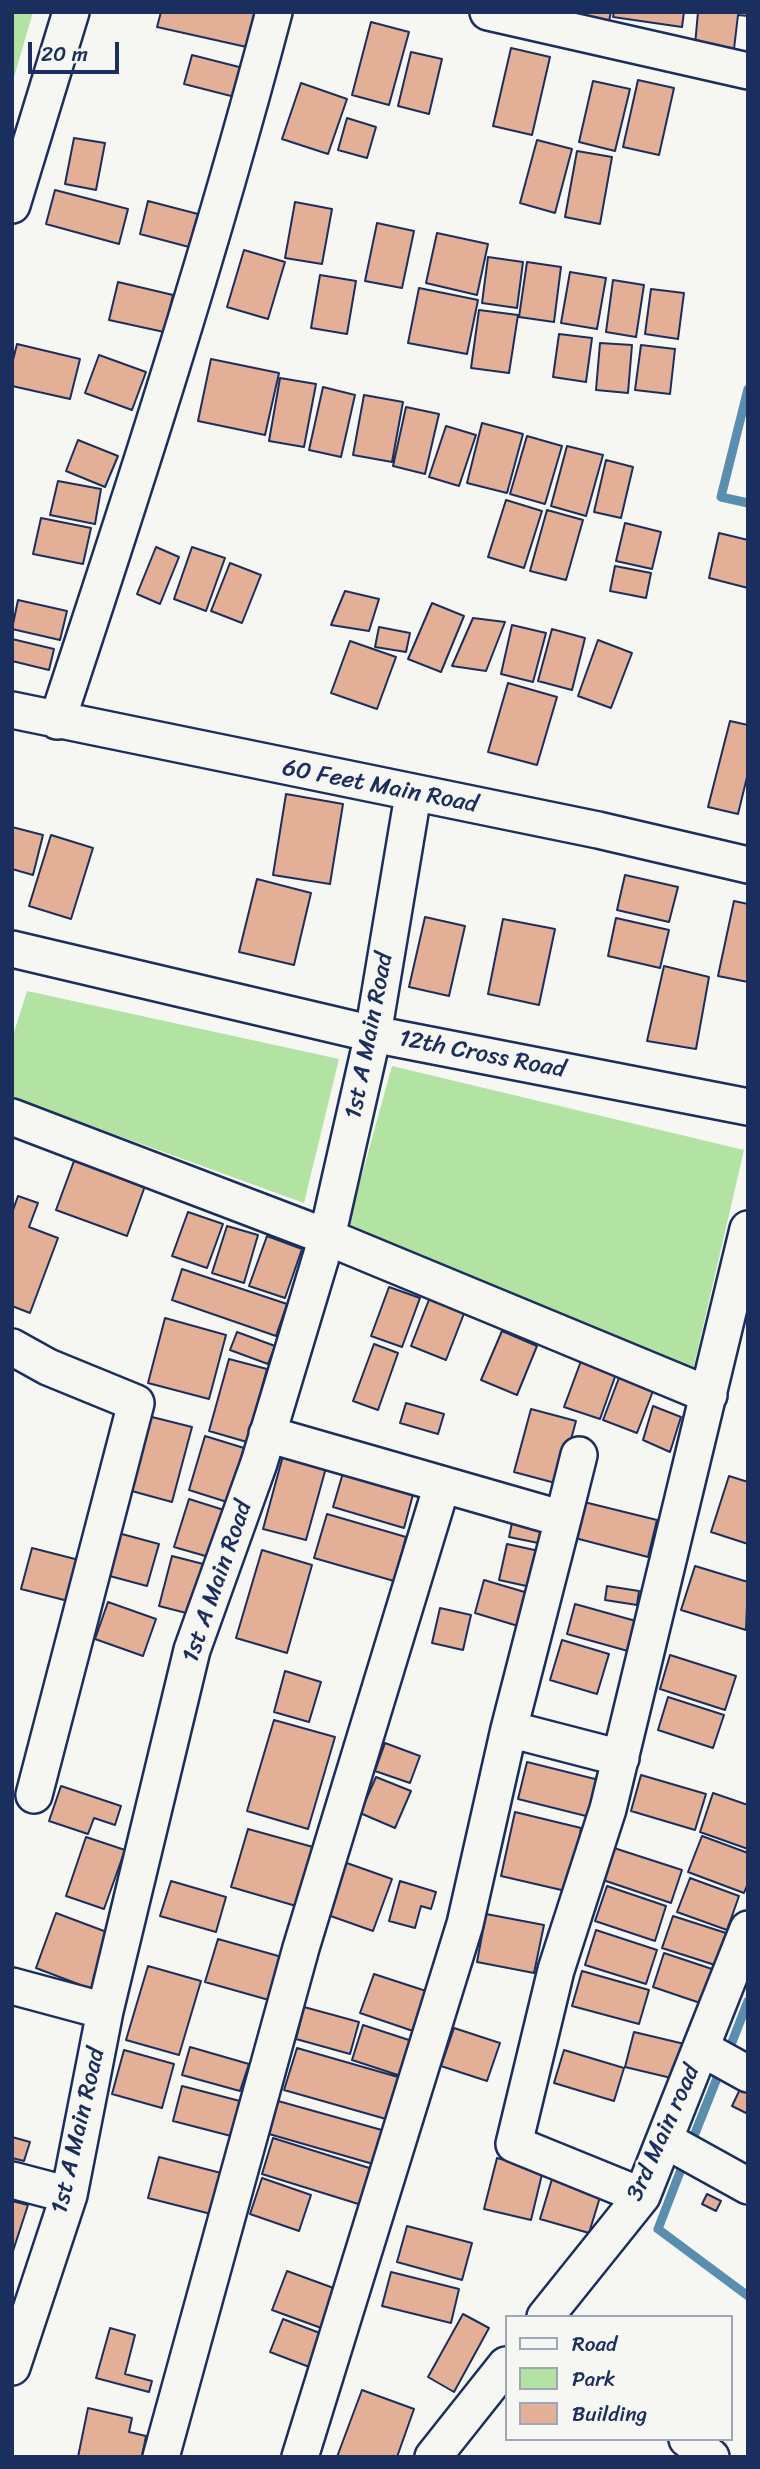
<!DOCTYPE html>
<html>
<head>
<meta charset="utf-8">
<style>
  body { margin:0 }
  #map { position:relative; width:760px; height:2469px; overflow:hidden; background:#f6f6f2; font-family:Sriracha,sans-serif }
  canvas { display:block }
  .frame { position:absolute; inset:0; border:14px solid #1b2f5e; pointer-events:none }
  .legend { position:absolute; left:505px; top:2315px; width:228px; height:126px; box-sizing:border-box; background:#f6f6f2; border:2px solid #9ea6b7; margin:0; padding:9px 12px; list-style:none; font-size:21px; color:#1b2f5e }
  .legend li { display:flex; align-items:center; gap:14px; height:35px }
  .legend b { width:35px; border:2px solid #9ea6b7 }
  .scale { position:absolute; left:28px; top:42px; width:91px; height:32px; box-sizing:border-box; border:4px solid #1b2f5e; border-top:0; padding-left:9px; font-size:21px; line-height:24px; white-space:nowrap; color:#1b2f5e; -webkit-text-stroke:5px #f6f6f2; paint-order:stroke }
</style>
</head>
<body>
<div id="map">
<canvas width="760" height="2469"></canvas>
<div class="frame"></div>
<ul class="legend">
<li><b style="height:9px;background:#f6f6f2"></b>Road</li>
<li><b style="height:19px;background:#b2e3a3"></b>Park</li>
<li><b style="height:19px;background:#e3af96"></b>Building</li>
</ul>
<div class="scale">20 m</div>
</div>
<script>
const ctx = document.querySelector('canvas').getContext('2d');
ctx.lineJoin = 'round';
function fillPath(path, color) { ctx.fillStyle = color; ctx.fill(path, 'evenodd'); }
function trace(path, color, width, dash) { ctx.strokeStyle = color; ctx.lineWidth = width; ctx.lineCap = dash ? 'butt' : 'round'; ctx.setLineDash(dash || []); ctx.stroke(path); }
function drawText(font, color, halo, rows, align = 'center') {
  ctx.font = font + ' Sriracha,sans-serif'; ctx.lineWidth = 5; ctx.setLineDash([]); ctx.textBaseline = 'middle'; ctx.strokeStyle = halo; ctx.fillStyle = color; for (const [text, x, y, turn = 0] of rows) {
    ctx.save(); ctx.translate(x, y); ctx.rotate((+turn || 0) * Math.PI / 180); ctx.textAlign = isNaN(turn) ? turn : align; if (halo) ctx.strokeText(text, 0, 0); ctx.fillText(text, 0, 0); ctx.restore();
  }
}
const green = new Path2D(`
  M12 12H33L12 84Z
  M27 991 339 1059 304 1203 12 1097V1039Z
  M392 1066 744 1150 692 1374 347 1229Z`);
const stream = new Path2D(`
  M748 389 721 497 748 503
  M727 2055 748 2001
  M690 2146 721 2068
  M685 2159 658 2229 748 2296`);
const building = new Path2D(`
  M161 12H259L251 48 157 27Z
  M570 12H611L609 21 570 15Z
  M614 12H684L682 27 613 17Z
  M698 12H748V16L738 15 734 49 695 45Z
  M371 22 409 32 389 105 352 95Z
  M511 48 550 57 532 135 493 126Z
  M411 52 442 59 429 114 398 106Z
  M192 55 243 68 235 97 184 84Z
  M638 80 674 88 659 155 623 147Z
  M593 81 630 89 615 151 579 142Z
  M301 83 347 99 328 154 282 139Z
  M347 118 376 127 367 158 338 150Z
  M74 138 105 143 96 190 65 184Z
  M537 140 572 149 555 213 520 203Z
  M577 151 612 157 600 224 565 217Z
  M55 190 128 209 119 244 46 224Z
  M148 201 198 214 189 247 140 234Z
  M295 202 332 209 322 264 285 258Z
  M377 223 414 231 402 288 365 281Z
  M437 233 488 244 477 295 426 283Z
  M244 250 285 262 268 319 227 307Z
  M488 257 523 262 517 308 482 303Z
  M527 262 561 267 554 322 519 317Z
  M570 272 606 278 597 329 561 323Z
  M320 275 356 281 347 334 311 328Z
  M613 280 644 285 636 337 606 332Z
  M118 282 173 295 164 332 109 320Z
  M419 288 478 300 467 354 408 343Z
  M651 289 684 293 678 339 645 334Z
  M479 310 518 315 509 373 471 368Z
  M559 334 592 338 586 382 553 377Z
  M600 343 632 345 628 393 596 390Z
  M17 344 80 359 70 399 12 386V364Z
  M641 345 675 349 670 394 635 390Z
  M99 355 146 372 132 410 85 393Z
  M211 359 279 373 265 435 198 421Z
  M280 378 316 384 304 447 269 441Z
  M323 387 355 395 341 457 309 450Z
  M364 395 403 402 392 462 353 455Z
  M406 407 439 414 425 474 393 466Z
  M482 423 523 434 507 493 467 483Z
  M446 426 476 435 459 486 429 477Z
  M527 436 562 446 545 504 510 494Z
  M78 440 118 456 105 487 66 471Z
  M567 446 603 455 586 516 551 506Z
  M606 460 633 467 621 518 594 512Z
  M58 481 101 489 95 524 50 515Z
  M506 500 542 511 524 568 488 557Z
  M547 510 583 520 566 580 530 571Z
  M41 518 91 528 83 564 33 554Z
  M625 523 661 532 652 569 616 561Z
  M719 533 748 540V588L709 578Z
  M156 547 179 557 160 604 137 594Z
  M192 547 225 558 206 611 174 599Z
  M230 563 261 575 242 623 211 611Z
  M615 566 651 573 646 598 610 591Z
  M345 591 379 599 369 631 331 625Z
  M18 600 67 611 60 640 12 629Z
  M432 603 464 616 441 672 408 659Z
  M473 618 505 622 486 671 452 666Z
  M512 625 546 633 533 682 501 674Z
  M379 627 410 633 406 652 375 647Z
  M552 629 585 638 572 690 538 681Z
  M12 639 54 649 49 670 12 661Z
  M598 640 632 653 611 708 578 696Z
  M350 641 396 657 377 709 331 693Z
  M508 683 557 697 537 765 488 752Z
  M730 721 748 725V773L738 814 708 807Z
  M286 794 343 804 330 884 273 875Z
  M12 827 43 835 33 875 12 869Z
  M51 835 93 848 71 919 29 906Z
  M625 875 678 887 669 922 617 910Z
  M257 879 311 893 294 965 239 952Z
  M734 901 748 904V982L718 976Z
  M425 917 465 926 449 996 409 987Z
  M616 918 669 930 660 968 608 956Z
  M503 919 555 929 539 1005 488 994Z
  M664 966 709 977 696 1049 647 1041Z
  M74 1161 145 1186 127 1236 56 1210Z
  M18 1196 38 1203 29 1227 58 1238 30 1313 12 1306V1213Z
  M188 1212 223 1224 207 1268 172 1256Z
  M227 1226 258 1235 244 1283 212 1273Z
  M267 1236 302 1249 285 1298 249 1286Z
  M182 1269 287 1304 276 1336 172 1300Z
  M389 1287 420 1298 402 1347 371 1336Z
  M430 1297 465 1311 446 1360 411 1346Z
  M165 1318 226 1335 209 1399 148 1383Z
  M502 1331 537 1346 517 1395 481 1380Z
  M237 1332 275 1346 268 1364 230 1350Z
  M374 1344 398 1353 378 1410 353 1401Z
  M229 1359 267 1369 247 1442 209 1431Z
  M581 1361 616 1374 600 1419 564 1407Z
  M622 1370 656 1383 637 1433 603 1420Z
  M406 1403 444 1414 438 1434 400 1423Z
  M653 1406 681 1417 670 1452 643 1440Z
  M531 1409 576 1421 559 1484 514 1472Z
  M148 1416 192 1427 172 1502 128 1490Z
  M205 1436 244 1448 227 1502 189 1490Z
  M284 1452 327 1464 306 1540 263 1529Z
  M345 1466 415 1487 404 1528 333 1507Z
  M729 1476 748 1482V1544L711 1532Z
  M189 1499 224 1510 209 1557 174 1547Z
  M584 1502 657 1520 648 1557 575 1538Z
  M515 1509 549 1516 543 1544 509 1537Z
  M327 1514 406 1537 394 1581 314 1558Z
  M118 1533 159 1544 147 1586 106 1575Z
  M507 1544 539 1551 531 1587 499 1580Z
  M32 1548 79 1560 68 1601 21 1589Z
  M262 1550 312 1565 287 1653 236 1638Z
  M172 1556 211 1566 198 1616 159 1606Z
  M695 1566 748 1582 746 1630 681 1610Z
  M484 1580 528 1593 518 1626 475 1613Z
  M607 1586 639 1591 637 1605 605 1600Z
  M108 1602 156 1619 143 1656 95 1639Z
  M575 1604 643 1623 635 1653 567 1634Z
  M440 1608 471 1615 463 1650 432 1643Z
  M562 1640 609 1654 597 1694 550 1680Z
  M670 1655 736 1676 725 1710 660 1689Z
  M285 1671 321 1682 309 1722 274 1712Z
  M668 1697 724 1715 713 1748 658 1730Z
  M274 1720 335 1737 308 1829 247 1811Z
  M385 1743 420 1756 410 1783 375 1771Z
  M527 1762 599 1780 590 1817 518 1799Z
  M641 1775 706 1794 695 1830 631 1811Z
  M376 1777 411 1791 395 1828 360 1813Z
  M61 1786 121 1806 115 1825 94 1818 88 1834 49 1821Z
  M713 1793 748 1805V1849L700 1832Z
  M515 1812 581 1828 570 1892 501 1876Z
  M248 1829 313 1847 296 1906 231 1887Z
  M702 1836 748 1853V1883L744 1893 688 1872Z
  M86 1837 125 1850 104 1909 66 1896Z
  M614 1848 682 1870 671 1903 603 1880Z
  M344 1862 392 1879 373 1931 325 1914Z
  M690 1878 739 1896 727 1930 677 1912Z
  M171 1881 226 1897 216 1932 160 1916Z
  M400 1881 436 1892 431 1909 421 1906 415 1928 389 1921Z
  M607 1886 666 1906 655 1941 595 1921Z
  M56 1913 112 1934 91 1989 36 1968Z
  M486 1914 544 1925 534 1973 477 1962Z
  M673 1916 726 1933 715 1965 662 1948Z
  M596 1930 657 1950 646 1984 585 1965Z
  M218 1939 282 1957 269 2000 205 1982Z
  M664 1953 724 1973 712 2007 653 1987Z
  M148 1966 201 1981 179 2055 126 2040Z
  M582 1971 649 1990 639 2024 572 2006Z
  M374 1974 426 1991 413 2031 360 2013Z
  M304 2007 359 2022 350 2054 296 2039Z
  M363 2025 412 2041 401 2076 352 2060Z
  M454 2028 500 2043 487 2081 441 2066Z
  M634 2032 693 2046 684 2081 625 2067Z
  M190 2047 249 2064 240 2091 182 2075Z
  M297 2048 405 2079 393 2121 284 2090Z
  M124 2050 174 2064 162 2108 112 2094Z
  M564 2050 624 2068 614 2101 554 2083Z
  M743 2083 748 2086V2114L732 2106Z
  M182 2086 240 2101 231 2136 173 2121Z
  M278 2101 389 2132 380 2166 269 2134Z
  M12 2137 30 2142 24 2161 12 2158Z
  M273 2138 379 2171 368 2207 262 2174Z
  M159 2157 225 2174 215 2215 148 2198Z
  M497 2158 543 2170 531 2220 484 2209Z
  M555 2169 604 2184 589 2233 540 2219Z
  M262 2178 311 2195 299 2231 250 2214Z
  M707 2194 721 2201 716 2211 702 2204Z
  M12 2201 28 2205 12 2254Z
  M407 2226 472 2243 462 2280 397 2262Z
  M287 2271 339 2290 324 2329 272 2310Z
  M391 2272 459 2289 451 2323 382 2306Z
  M463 2314 489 2328 454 2392 428 2377Z
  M283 2319 325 2335 312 2368 270 2352Z
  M110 2328 135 2335 125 2374 152 2381 149 2392 96 2378Z
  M362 2390 414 2409 397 2457H337Z
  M88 2408 132 2418 129 2432 146 2436 142 2457H78Z`);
const minor = new Path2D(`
  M488 12 748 71
  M12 205 71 12
  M12 710 598 830 748 865
  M57 721C135 486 211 251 274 12
  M12 949 373 1034 748 1107
  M12 1117 327 1237 709 1395
  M12 1347 48 1367 136 1403 34 1795
  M267 1434 563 1519 509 1729 465 1924 300 2457
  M563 1519 579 1455
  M509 1729 621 1758
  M12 1986 105 2011
  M701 2048 748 2074
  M665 2140 748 2186
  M12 2180 69 2195
  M642 2196 514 2144 556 1970 608 1809 748 1229
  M545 2317 642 2196 748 1929
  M12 2367 69 2195 105 2011 192 1650 259 1463 327 1237 373 1034 413 795
  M687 2439 711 2457
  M161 2457 301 1948 442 1485
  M433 2457 506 2365`);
const streetNames = [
  ["60 Feet Main Road",380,787,11],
  ["1st A Main Road",370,1036,-79],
  ["12th Cross Road",482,1055,11],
  ["1st A Main Road",218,1582,-71],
  ["1st A Main Road",79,2131,-77],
  ["3rd Main road",664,2133,-66]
];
fillPath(green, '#b2e3a3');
trace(stream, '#5a8eaf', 9);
fillPath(building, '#e3af96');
trace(building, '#1b2f5e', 2);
trace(minor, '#1b2f5e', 40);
trace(minor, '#f6f6f2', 35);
drawText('24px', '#1b2f5e', '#f6f6f2', streetNames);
</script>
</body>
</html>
